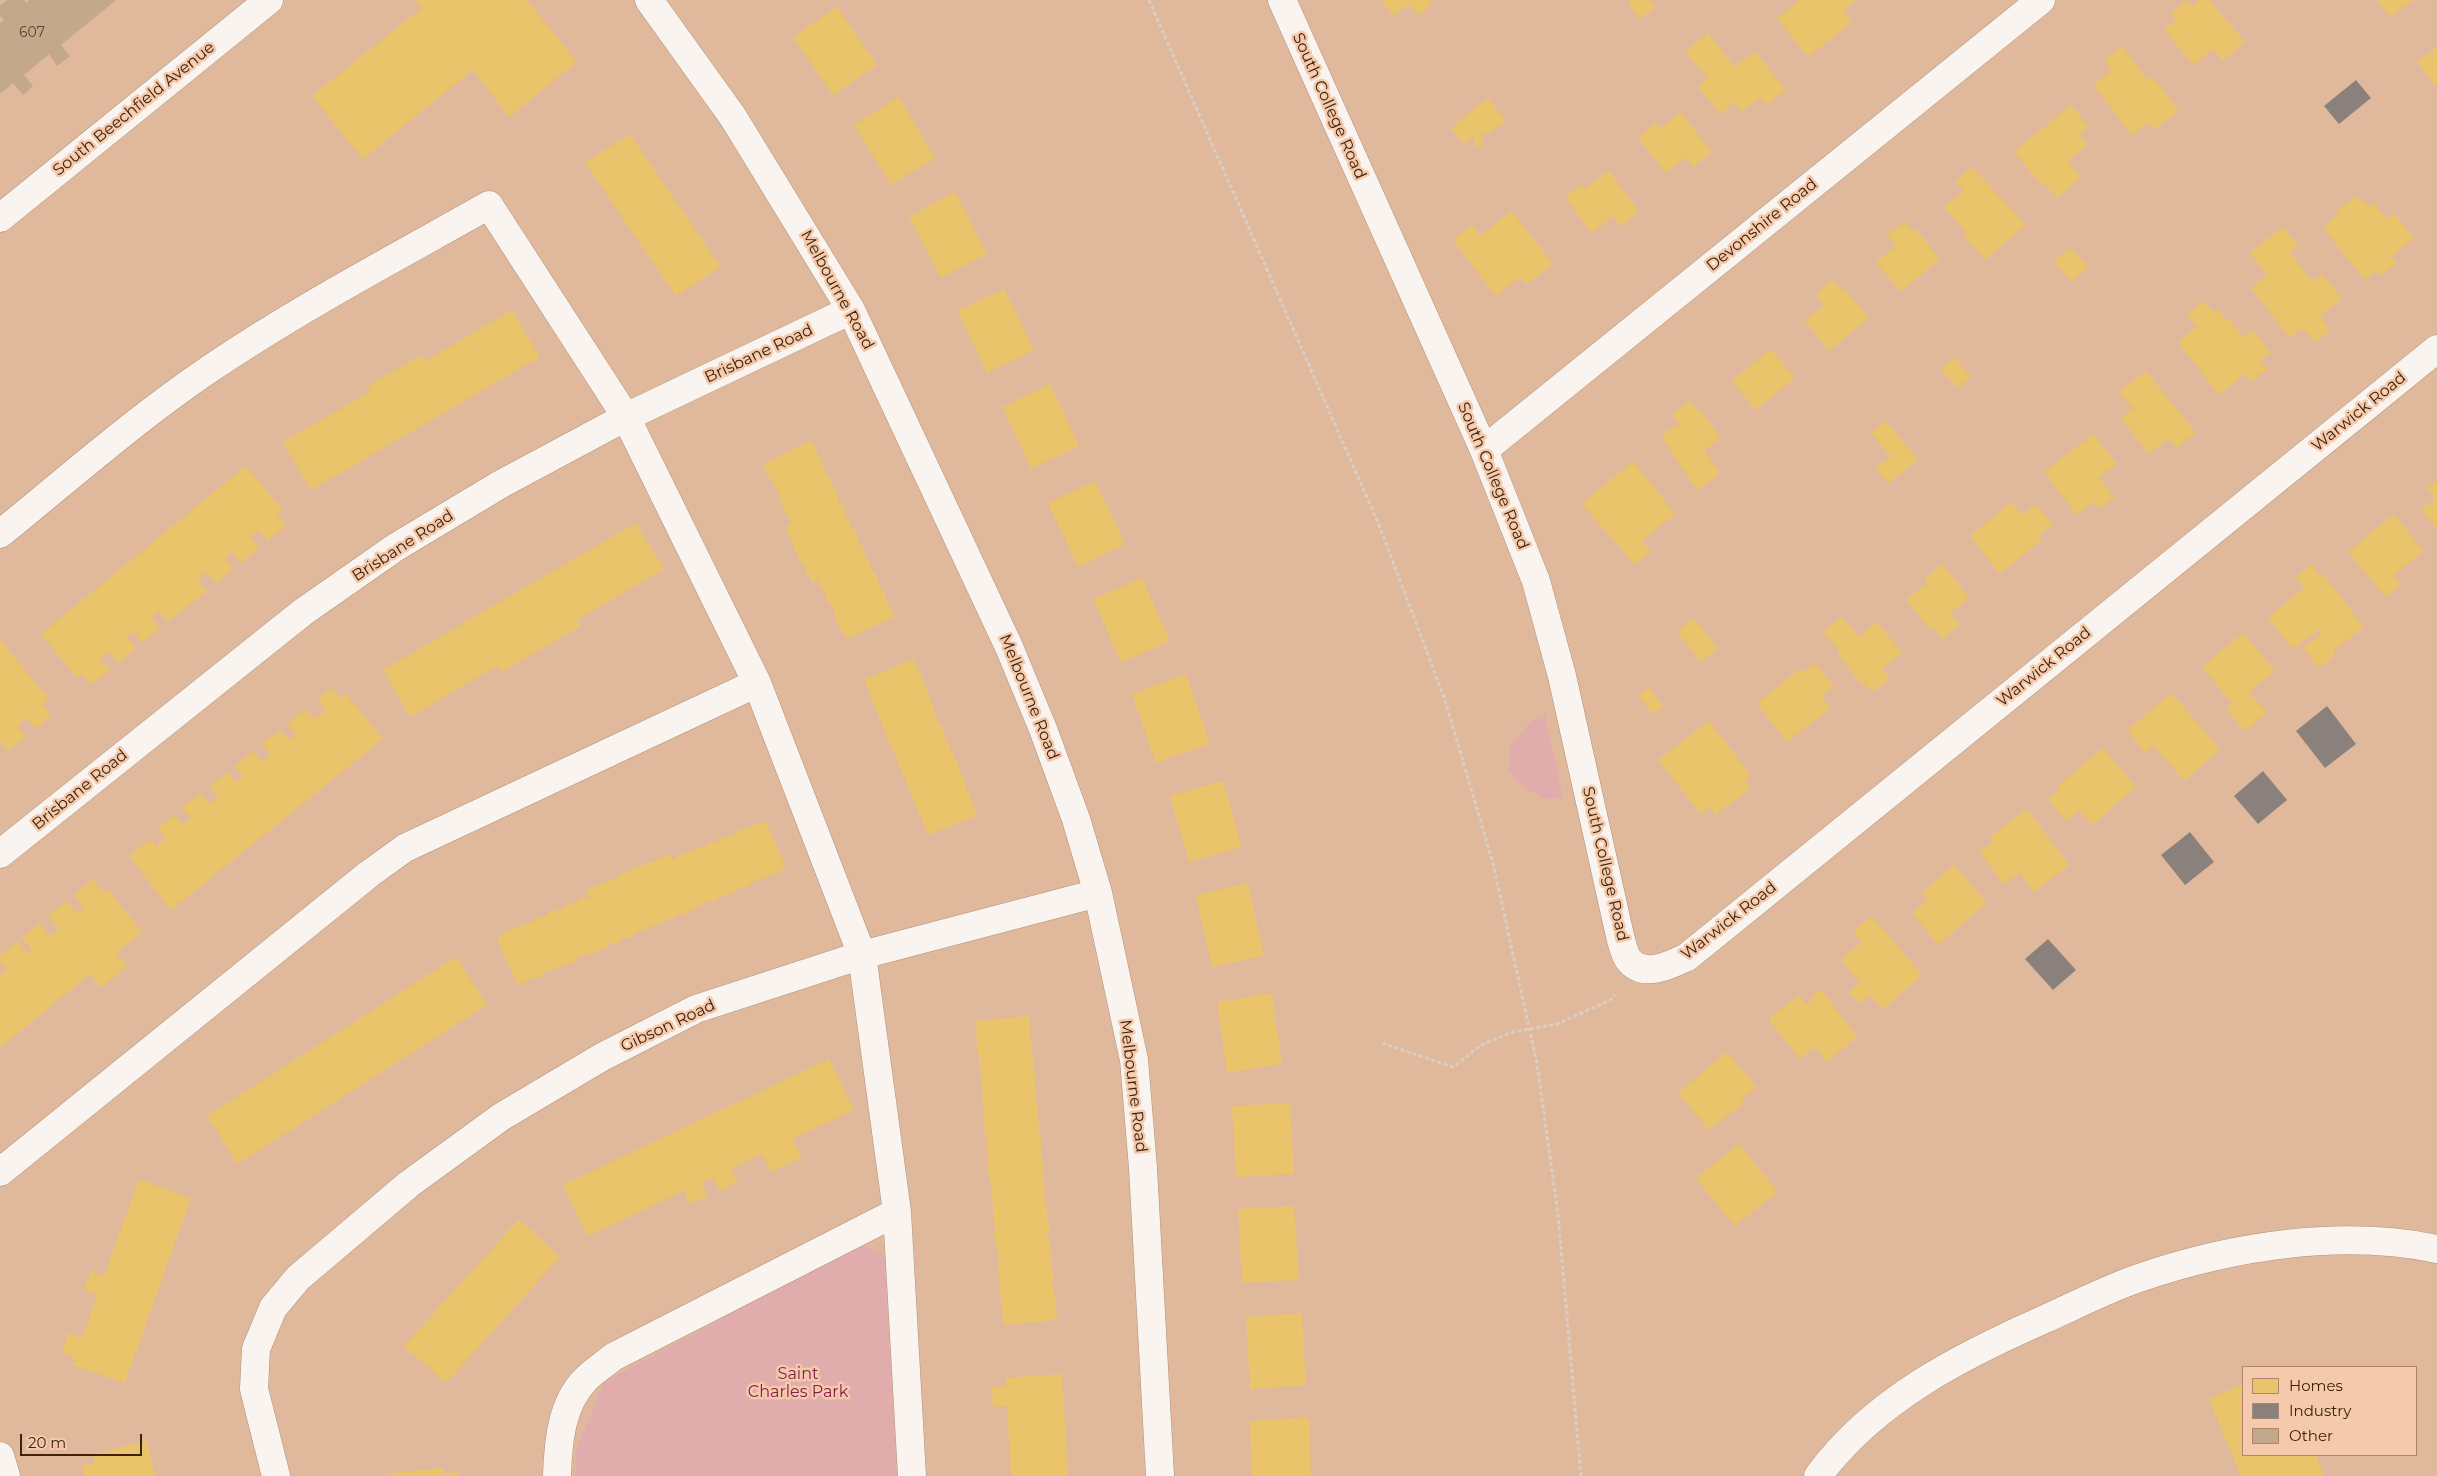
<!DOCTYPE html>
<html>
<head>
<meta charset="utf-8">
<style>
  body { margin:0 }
  #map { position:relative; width:2437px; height:1476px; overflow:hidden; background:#e0b99c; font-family:Montserrat,sans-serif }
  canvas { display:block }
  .legend { position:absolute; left:2242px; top:1366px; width:175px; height:90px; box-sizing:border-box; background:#f5c9ab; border:1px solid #ab866b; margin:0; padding:6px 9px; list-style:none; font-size:15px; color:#3d220c }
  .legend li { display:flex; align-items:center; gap:10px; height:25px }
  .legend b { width:25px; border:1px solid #ab866b }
  .scale { position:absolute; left:20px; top:1434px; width:122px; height:22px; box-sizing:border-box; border:2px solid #3d220c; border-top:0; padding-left:6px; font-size:15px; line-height:18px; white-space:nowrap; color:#3d220c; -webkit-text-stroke:4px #f5c9ab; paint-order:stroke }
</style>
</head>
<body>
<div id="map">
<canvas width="2437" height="1476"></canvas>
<ul class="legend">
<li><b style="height:14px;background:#e9c46a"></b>Homes</li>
<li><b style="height:14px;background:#8a817c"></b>Industry</li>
<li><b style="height:14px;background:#c3a88c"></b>Other</li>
</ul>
<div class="scale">20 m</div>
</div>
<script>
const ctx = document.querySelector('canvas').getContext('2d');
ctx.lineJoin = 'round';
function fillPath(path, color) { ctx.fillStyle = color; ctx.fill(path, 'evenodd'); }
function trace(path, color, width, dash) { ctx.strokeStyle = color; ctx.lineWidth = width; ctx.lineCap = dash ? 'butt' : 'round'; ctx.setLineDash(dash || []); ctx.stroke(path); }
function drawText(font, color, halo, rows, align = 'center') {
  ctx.font = font + ' Montserrat,sans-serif'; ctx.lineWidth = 5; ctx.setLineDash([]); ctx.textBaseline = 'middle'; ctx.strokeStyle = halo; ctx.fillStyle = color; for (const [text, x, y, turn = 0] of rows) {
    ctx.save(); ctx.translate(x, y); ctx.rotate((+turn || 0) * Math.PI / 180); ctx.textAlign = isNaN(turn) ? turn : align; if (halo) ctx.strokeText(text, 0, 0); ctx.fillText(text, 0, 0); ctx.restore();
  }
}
const green = new Path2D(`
  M1545 715 1563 798 1544 799 1520 784 1508 770 1511 745 1530 722Z
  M860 1244 885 1255 897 1476H576V1451L604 1382Z`);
const homes = new Path2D(`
  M415 0H527L577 62 509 117 473 70 363 159 312 96 422 8Z
  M1381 0H1430L1433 3 1419 16 1409 4 1394 16Z
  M1632 0H1649L1655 8 1640 19 1628 3Z
  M1800 0H1856L1843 11 1852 22 1808 57 1777 18Z
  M2187 0 2193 6 2200 0H2209L2245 42 2223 61 2213 49 2194 65 2164 30 2176 20 2171 13Z
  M2377 0H2414L2389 17Z
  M837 7 877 65 833 95 793 37Z
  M1708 33 1735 67 1755 51 1786 90 1767 105 1760 97 1742 112 1734 103 1721 114 1698 87 1708 78 1685 52Z
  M2122 46 2149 81 2153 77 2179 111 2154 130 2149 122 2132 135 2093 85 2111 71 2104 60Z
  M2437 47V88L2417 62Z
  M899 97 935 158 891 185 854 125Z
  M1488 98 1506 122 1486 135 1481 130 1483 145 1475 147 1474 136 1464 144 1451 128Z
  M2071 105 2089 127 2079 134 2087 145 2068 161 2081 177 2057 198 2044 183 2042 185 2014 152Z
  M1680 112 1712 152 1693 167 1686 157 1666 173 1638 138 1656 123 1661 128Z
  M630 134 721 267 676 296 585 163Z
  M1972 167 2026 225 1985 260 1963 235 1966 232 1944 207 1964 191 1955 182Z
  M1609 171 1639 212 1621 226 1613 216 1592 233 1565 197 1581 184 1585 189Z
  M955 192 987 254 941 278 909 217Z
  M2356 196 2360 201 2363 199 2369 207 2374 203 2387 219 2394 213 2414 238 2391 257 2397 263 2381 276 2377 271 2365 280 2323 228 2338 215 2336 212Z
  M1512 211 1553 264 1526 285 1520 277 1496 296 1453 240 1472 225 1480 236Z
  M1905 221 1913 231 1916 229 1940 259 1901 292 1876 262 1896 246 1887 235Z
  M2283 227 2298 246 2290 252 2312 282 2322 274 2342 299 2320 316 2330 330 2316 342 2302 328 2290 338 2251 288 2267 275 2250 253Z
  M2070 247 2088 267 2072 282 2054 262Z
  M1833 280 1842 290 1844 289 1869 318 1829 351 1805 321 1824 305 1816 294Z
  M1004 289 1034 350 987 373 958 311Z
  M2204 301 2213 312 2218 309 2227 321 2229 319 2243 337 2253 330 2271 353 2260 361 2268 369 2251 382 2245 374 2219 395 2178 342 2197 327 2187 315Z
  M512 310 540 357 311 490 283 442 371 391 367 386 422 355 425 361Z
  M1771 349 1795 378 1756 410 1732 381Z
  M1954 357 1971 377 1958 388 1941 369Z
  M2146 371 2196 433 2176 448 2169 439 2149 454 2121 418 2133 408 2119 392Z
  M1050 384 1079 446 1031 469 1003 407Z
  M1690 401 1697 410 1699 409 1721 438 1704 450 1720 473 1697 490 1661 436 1679 423 1672 414Z
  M1886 421 1918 460 1888 484 1876 468 1891 457 1871 433Z
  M2093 434 2117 464 2099 478 2115 497 2100 509 2094 502 2077 515 2044 472Z
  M811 441 813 445H815L819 458H821L825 471 827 476 829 475 832 482H830L834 489H836L839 501 841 506 843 504 846 511 844 512 847 518 849 517 852 529 856 531 859 545 861 544 865 550 863 551 867 560H869L872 566 870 567 873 573 875 572 882 591 883 590 887 597 885 598 888 605 890 604 894 617 847 639 844 633 842 634 837 620 836 621 833 609 829 602 827 603 825 597 827 596 818 584 819 579 812 582 809 576 807 577 803 562 801 563 798 557 799 554 795 552 793 545H794L786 532 788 531 786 526 792 523 785 513 786 512 783 505 782 506 779 499 781 498 764 468V464Z
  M1633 461 1675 514 1642 541 1651 552 1635 565 1582 504Z
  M246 466 283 510 277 515 286 526 268 541 258 530 250 537 259 548 241 563 232 552 225 558 233 569 216 583 207 572 198 580 207 591 168 622 159 611 151 617 160 628 142 643 134 632 127 637 136 648 118 663 109 652 100 659 110 670 91 685 82 674 77 678 41 634Z
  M2437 480V529L2421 510 2435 498 2427 488Z
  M1095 481 1125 544 1078 567 1048 503Z
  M2012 502 2022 515 2036 504 2053 525 2039 535 2042 540 2000 574 1970 536Z
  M2394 514 2424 551 2393 576 2401 585 2386 597 2348 552Z
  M636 523 664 569 577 620 581 626 524 659 501 672 497 666 410 717 383 670Z
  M1943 564 1969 598 1950 613 1960 625 1942 639 1934 628 1931 631 1906 599 1927 583 1924 579Z
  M2312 564 2319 575 2322 573 2364 627 2333 651 2335 655 2319 668 2303 648 2322 634 2319 629 2293 649 2268 618 2304 588 2296 577Z
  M1142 578 1170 641 1121 662 1093 599Z
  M1842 617 1859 637 1877 622 1902 653 1882 669 1890 679 1872 692 1864 683 1862 685 1838 654 1840 652 1823 632Z
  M1694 618 1718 648 1701 662 1677 631Z
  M2243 633 2275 671 2249 692 2267 713 2245 731 2226 709 2233 704 2202 667Z
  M0 640 49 699 43 704 51 716 35 729 27 718 17 725 26 737 8 751 0 741Z
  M913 659 925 684 940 726 942 725 943 733 958 764 977 816 928 835 871 698 869 689 867 690 865 679Z
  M1815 663 1834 687 1821 696 1831 708 1787 742 1757 703 1800 669 1803 672Z
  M1186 674 1210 743 1156 763 1132 694Z
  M332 688 340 698 346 694 383 739 171 910 129 856 150 839 156 847 166 838 158 828 175 815 183 825 191 819 182 808 201 793 209 804 218 797 210 786 228 772 236 782 240 780 243 776 235 766 253 751 262 762 267 758 270 754 262 744 280 730 289 740 294 736 295 734 287 724 305 709 314 719 326 710 318 699Z
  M1649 688 1663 706 1653 714 1638 696Z
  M2172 693 2220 750 2184 781 2154 746 2145 753 2127 730Z
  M1709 721 1751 775 1745 780 1751 788 1716 815 1710 807 1701 814 1658 760Z
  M2103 748 2136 787 2092 825 2079 810 2066 821 2048 799 2060 789 2058 786Z
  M1223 781 1242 847 1189 862 1170 796Z
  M2027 809 2069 865 2034 892 2020 873 2004 884 1979 852 1993 842 1990 837Z
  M759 822V824L766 822 786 867 780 870 781 872 774 875 773 873 761 881 760 879 749 884V886L743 889 742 887 735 890 736 892 717 898 718 900 712 902 711 900 683 915 682 913 676 915V917L670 920 669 918 655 927 654 925 643 932 642 930 633 934 634 936 627 939 626 937 620 940 621 942 615 944 614 942 607 945 608 947 593 952 594 954 587 956 586 954 576 959 577 961 570 964V962L556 970 555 968 542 974V976L536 979 535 977 529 979 530 981 517 985 497 938 502 935 501 933 534 921 533 919 539 916 540 918 548 915 547 913 564 908V906L570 903 571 905 578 902 577 900 584 897 585 899 589 897 586 891 590 888 619 877 618 875 625 872V874L633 870 631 869 645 865 644 863 651 861 652 863 665 855V857L670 854 672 860 677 858 676 856 709 845 708 843 714 841 715 843 728 835 729 837 733 835 745 827 746 830Z
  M1954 865 1987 903 1938 945 1912 913 1928 900 1922 893Z
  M93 879 103 892 107 889 142 932 116 953 127 966 101 988 90 974 0 1048V974L1 975 7 971 0 962V956L17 941 28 954 32 950 22 938 40 923 50 936 59 929 48 916 66 901 77 913 84 908 74 895Z
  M1248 883 1264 956 1212 967 1196 895Z
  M1872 916 1922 975 1883 1009 1870 995 1860 1004 1849 992 1860 982 1841 960 1862 942 1853 932Z
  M456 957 487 1005 238 1164 207 1116Z
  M1821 989 1857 1037 1827 1062 1815 1047 1800 1059 1768 1019 1799 995 1807 1005 1812 1001 1810 998Z
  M1272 993 1282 1064 1227 1073 1217 1002Z
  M1029 1016 1031 1029H1029L1030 1038H1032L1031 1058H1034L1033 1073H1035V1079L1036 1104H1038V1125L1040 1124V1131H1038L1041 1139V1158H1043L1042 1172 1045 1178 1043 1179 1045 1205H1047L1048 1211H1046L1050 1232H1048L1052 1258V1272H1054V1278H1052L1057 1313 1056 1320 1004 1325 1001 1311 1003 1304H1001L999 1270H997V1263H999L998 1250H996V1235L994 1236V1230L996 1229 993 1217V1202L991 1203V1196H993L988 1170 987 1135 985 1136 981 1069H979V1057L976 1044 978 1043 977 1035H975V1029L977 1028 976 1021Z
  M1727 1052 1757 1087 1741 1100 1744 1103 1709 1130 1678 1093Z
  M829 1059 854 1110 793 1139 802 1158 771 1172 762 1154 731 1169 738 1182 720 1191 713 1177 701 1183 708 1196 690 1204 684 1191 588 1236 563 1185Z
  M1290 1103 1294 1174 1236 1177 1232 1106Z
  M1739 1144 1778 1192 1735 1226 1696 1178Z
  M139 1179 191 1198 125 1383 72 1365 75 1358 62 1352 68 1333 82 1339 97 1295 84 1290 91 1271 104 1276Z
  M1294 1206 1299 1280 1242 1283 1238 1209Z
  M519 1219 560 1257 446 1383 404 1346Z
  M1302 1313 1306 1385 1250 1389 1246 1317Z
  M1062 1374 1068 1476H1011L1007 1406 993 1407 992 1387 1006 1386 1005 1378Z
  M2243 1384V1455H2316L2324 1476H2241L2209 1399Z
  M1302 1418H1309L1311 1476H1252L1250 1421Z
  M147 1441 155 1476H84L82 1466 95 1463 93 1454Z
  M443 1468 444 1474 458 1472 459 1476H388L387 1474Z`);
const industry = new Path2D(`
  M2356 80 2371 98 2339 124 2324 106Z
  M2327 706 2356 744 2325 768 2296 731Z
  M2263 771 2287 800 2258 824 2234 796Z
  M2190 832 2214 862 2185 885 2161 855Z
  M2048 939 2076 970 2053 990 2025 959Z`);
const building = new Path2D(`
  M7 0H24L26 3 29 0H116L61 45 70 56 57 66 49 54 24 75 33 86 23 95 13 83 0 94V23L4 20 0 16V6Z`);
const path = new Path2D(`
  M1149 0 1379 525 1444 697 1493 863 1537 1064 1558 1214 1581 1476
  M1382 1043 1453 1067 1481 1045 1513 1032 1557 1024 1610 1000 1615 995`);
const minor = new Path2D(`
  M649 0 733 117 851 310 1009 647 1043 729 1076 819 1098 893 1134 1060 1143 1168 1160 1476
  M1282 0 1484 450 1536 581 1562 676 1620 936C1622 943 1624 953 1628 959 1643 979 1670 965 1687 957L2437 349
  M0 218 269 0
  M1484 450 2041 0
  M0 534C69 478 137 418 211 368 300 308 395 258 489 205L626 417 757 683 862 955 897 1212 912 1476
  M0 854 303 612 396 547 501 484 626 417 851 310
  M0 1172 369 874 405 848 757 683
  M0 1456 6 1476
  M276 1476 254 1389 256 1349 273 1308 298 1278 409 1184 501 1117 602 1057 696 1009 862 955 1098 893
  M557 1476C558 1444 561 1404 585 1380 593 1371 604 1365 613 1357L897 1212
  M1818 1476C1874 1400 1961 1356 2045 1319 2076 1305 2107 1289 2139 1278 2232 1246 2340 1229 2437 1249`);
const numberNames = [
  ["607",32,33]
];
const streetNames = [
  ["South College Road",1329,106,66],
  ["South Beechfield Avenue",134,109,-39],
  ["Devonshire Road",1762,225,-39],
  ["Melbourne Road",837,290,61],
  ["Brisbane Road",759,354,-25],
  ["Warwick Road",2359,412,-39],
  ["South College Road",1493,476,67],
  ["Brisbane Road",403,546,-33],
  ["Warwick Road",2044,667,-39],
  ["Melbourne Road",1029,697,68],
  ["Brisbane Road",80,790,-39],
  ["South College Road",1605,864,77],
  ["Warwick Road",1729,921,-38],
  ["Gibson Road",668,1026,-25],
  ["Melbourne Road",1133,1086,83]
];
const parkNames = [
  ["Saint",798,1374],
  ["Charles Park",798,1392]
];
fillPath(green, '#e1adac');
fillPath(homes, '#e9c46a');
fillPath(industry, '#8a817c');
fillPath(building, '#c3a88c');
trace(minor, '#af9179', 29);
trace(path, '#dacdc4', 3, [4, 2.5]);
trace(minor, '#faf4f0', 28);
drawText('14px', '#5f442d', null, numberNames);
drawText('16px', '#3d220c', '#f5c9ab', streetNames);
drawText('16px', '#871b4f', '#f5c9ab', parkNames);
</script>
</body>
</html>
